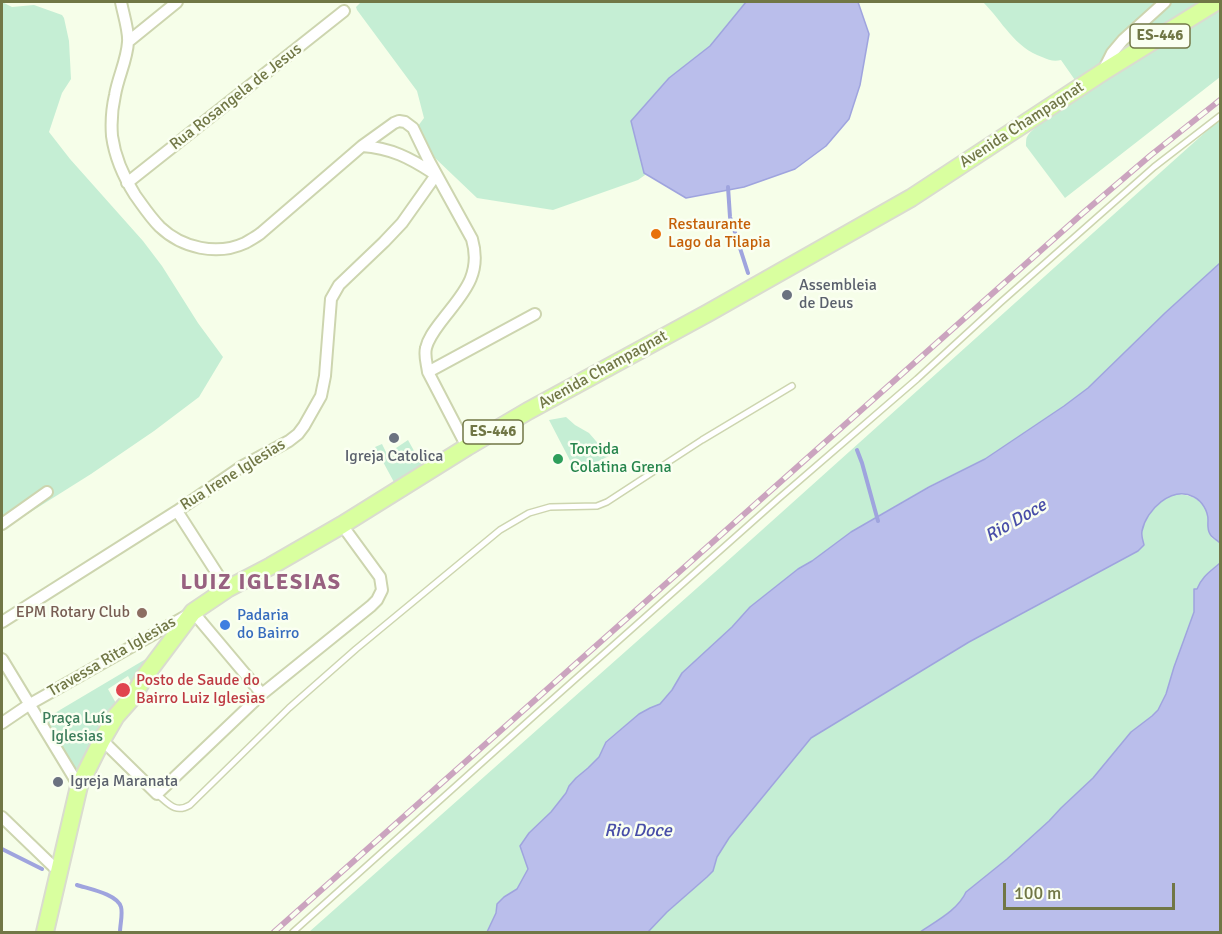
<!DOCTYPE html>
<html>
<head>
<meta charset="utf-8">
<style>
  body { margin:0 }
  #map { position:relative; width:1222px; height:934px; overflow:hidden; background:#f6fee9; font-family:Signika,sans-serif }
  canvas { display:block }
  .frame { position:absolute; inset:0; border:3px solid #717746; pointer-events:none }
  .scale { position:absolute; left:1003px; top:883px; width:172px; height:27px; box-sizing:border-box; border:3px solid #717746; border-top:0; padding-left:8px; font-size:18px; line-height:21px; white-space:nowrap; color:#717746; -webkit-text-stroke:4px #fafff1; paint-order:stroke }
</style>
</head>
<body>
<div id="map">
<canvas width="1222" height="934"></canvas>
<div class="frame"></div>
<div class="scale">100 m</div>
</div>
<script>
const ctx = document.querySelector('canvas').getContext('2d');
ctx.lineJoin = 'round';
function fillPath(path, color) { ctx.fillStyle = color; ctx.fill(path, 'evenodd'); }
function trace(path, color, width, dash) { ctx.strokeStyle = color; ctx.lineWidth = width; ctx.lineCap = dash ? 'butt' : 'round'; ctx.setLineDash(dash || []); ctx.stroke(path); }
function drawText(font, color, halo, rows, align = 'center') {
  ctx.font = font + ' Signika,sans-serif'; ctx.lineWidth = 5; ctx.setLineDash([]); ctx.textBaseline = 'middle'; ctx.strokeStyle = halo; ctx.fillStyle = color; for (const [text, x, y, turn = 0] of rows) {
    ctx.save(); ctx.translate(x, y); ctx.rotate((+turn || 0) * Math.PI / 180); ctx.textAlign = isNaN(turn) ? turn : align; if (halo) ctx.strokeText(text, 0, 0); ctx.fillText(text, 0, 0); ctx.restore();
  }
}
const green = new Path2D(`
  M2 2 12 7 34 5 62 15 64 18 69 41 71 79 62 93 49 132 70 159 143 241 162 266 198 323 223 357 199 397 154 431 91 474 2 530Z
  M361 2H746L710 46 669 78 631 121 645 175 638 180 553 210 477 198 413 137 412 134 424 118 417 91 357 10 356 7Z
  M983 2H1220V77L1065 198 1026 146C1026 144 1026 138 1027 137 1031 127 1073 101 1084 93L1061 60C1054 62 1049 60 1042 57 1015 48 1002 21 983 2Z
  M1220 119V263L1165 313 1088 388 1064 406 985 459 928 487 851 532 812 561 798 569 750 607 732 627 682 673 672 690 660 704 650 708 639 714 606 741 599 757 588 768 576 778 569 786 566 793 551 812 529 833 520 846 528 869 517 889 504 897 497 904 496 913 487 932H309L723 565Z
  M566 417 575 425 589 433 609 456 576 472 549 420Z
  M408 440 423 467 395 484 375 447 382 444 387 454Z
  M1174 494C1190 494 1208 500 1208 519 1209 525 1208 533 1212 538 1215 540 1218 541 1220 543V563L1211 570 1197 589H1194V612L1166 694 1158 710 1152 716 1131 732 1093 778 1061 808 1049 821 1007 859 966 892C958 910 936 921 920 932H648L667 912 707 877 713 871 717 857 729 838 811 738 969 642 1119 561 1144 545C1143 540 1141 535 1142 530 1146 515 1160 500 1174 494Z
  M161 650 133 686 128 676 108 689 117 705 79 779 43 720Z`);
const water = new Path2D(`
  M746 2H858L869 34 860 85 849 119 826 146 795 169 744 187 686 198 644 173 631 121 669 78 710 46Z
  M1220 263V543C1217 540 1212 538 1210 534 1207 529 1208 525 1208 520 1208 511 1202 501 1194 497 1172 485 1146 510 1142 531 1141 536 1143 540 1144 545L1138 551 969 642 811 738 729 838 717 857 713 871 707 877 667 912 648 932H487L496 913 497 904 504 897 517 889 528 869 520 846 529 833 551 812 566 793 569 786 576 778 588 768 599 757 606 742 639 714 650 708 660 704 672 690 682 673 732 627 750 607 798 569 812 561 851 532 929 487 985 459 1064 406 1088 388 1165 313Z
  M1220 563V932H920C936 921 958 910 966 892L1007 859 1049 821 1061 808 1093 778 1131 732 1152 716 1158 710 1166 694 1174 667 1194 612V589H1197C1202 576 1211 571 1220 563Z`);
const stream = new Path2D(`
  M728 187 730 217 748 273
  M857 450 862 463 878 521
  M2 849 42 869
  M77 885C89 889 117 894 121 907 123 914 120 925 120 932`);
const service = new Path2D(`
  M157 794C168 803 175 814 190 805L289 708 356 649 500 530 529 513 550 507 597 506 607 502 702 440 792 386
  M293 932 545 706 778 499 917 379 1001 302 1154 167 1220 116`);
const minor = new Path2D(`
  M121 2C123 13 129 31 128 42 127 60 118 77 115 95 112 108 111 123 112 136 115 158 123 176 135 195 143 206 150 217 160 227 182 248 217 256 245 243 250 240 256 237 261 233L362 146 394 123 399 121 405 122 413 128 429 161 472 239C483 277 460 296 440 323 434 331 428 339 426 348 424 356 427 364 428 372L467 447
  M129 41 177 2
  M1103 71 1112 53 1123 40 1165 2
  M362 146C391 148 410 158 433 173
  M127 183 344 11
  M428 372 535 314
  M177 511 227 589
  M2 524 47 492
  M2 622 177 511 241 467 289 441 298 434 304 426 321 396 325 376 331 299 339 285 384 242 402 223 436 175
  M2 659 79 786
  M2 723 30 704 193 612 262 694
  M102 740 157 794 262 694 371 606 377 600 382 590 380 577 342 525
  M2 817 59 872`);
const primary = new Path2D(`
  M45 932 79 786 102 740 116 716 132 698 145 676 193 612 227 589 271 566 342 525 467 447 528 411 708 313 911 198 1103 72 1216 2`);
const rail = new Path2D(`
  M274 932 1083 213 1151 155 1220 100`);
const markers = [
  [656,234,6,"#e8710a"],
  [787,295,6,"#6b7280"],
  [394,438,6,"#6b7280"],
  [558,459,6,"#2e9e5b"],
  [142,613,6,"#8d6e63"],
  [225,625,6,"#3f7fe0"],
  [123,690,8,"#e0444e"],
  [58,782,6,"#6b7280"]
];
const shields = [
  [1160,36,60],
  [493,432,60]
];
const shieldNames = [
  ["ES-446",1160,36],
  ["ES-446",493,432]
];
const streetNames = [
  ["Rua Rosangela de Jesus",236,97,-38],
  ["Avenida Champagnat",1022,125,-33],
  ["Avenida Champagnat",603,370,-29],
  ["Rua Irene Iglesias",233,475,-32],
  ["Travessa Rita Iglesias",112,657,-30]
];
const foodNames = [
  ["Restaurante",668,225],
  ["Lago da Tilapia",668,243]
];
const worshipNames = [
  ["Assembleia",799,286],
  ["de Deus",799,304],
  ["Igreja Catolica",394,457,"center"],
  ["Igreja Maranata",70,782]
];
const leisureNames = [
  ["Torcida",570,450],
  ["Colatina Grena",570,468]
];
const educationNames = [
  ["EPM Rotary Club",130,613]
];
const shopNames = [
  ["Padaria",237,616],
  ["do Bairro",237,634]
];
const healthNames = [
  ["Posto de Saude do",136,681],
  ["Bairro Luiz Iglesias",136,699]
];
const parkNames = [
  ["Praça Luís",77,719],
  ["Iglesias",77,737]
];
const waterNames = [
  ["Rio Doce",1016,521,-30],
  ["Rio Doce",638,831]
];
const districtNames = [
  ["LUIZ IGLESIAS",261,583]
];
fillPath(green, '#c5eed4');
fillPath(water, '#babeeb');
trace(water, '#9fa4de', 1.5);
trace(stream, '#9fa4de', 4);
trace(service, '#cdd5af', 8);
trace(minor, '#cdd5af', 14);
trace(primary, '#dadccf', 20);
trace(service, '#fff', 5);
trace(minor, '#fff', 10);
trace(primary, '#d9ff9f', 16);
trace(rail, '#cba4bf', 6);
trace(rail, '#fafff1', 4, [11]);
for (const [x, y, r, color] of markers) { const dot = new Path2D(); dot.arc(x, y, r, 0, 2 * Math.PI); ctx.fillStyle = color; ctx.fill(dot); trace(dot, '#fafff1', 2); }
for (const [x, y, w] of shields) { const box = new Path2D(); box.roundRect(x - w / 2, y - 12, w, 24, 4.5); ctx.fillStyle = '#fafff1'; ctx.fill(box); trace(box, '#717746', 1.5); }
drawText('bold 15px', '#717746', null, shieldNames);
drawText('16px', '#717746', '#fafff1', streetNames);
drawText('16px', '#c56008', '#fafff1', foodNames, 'left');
drawText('16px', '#5b616d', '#fafff1', worshipNames, 'left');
drawText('16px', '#27864d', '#fafff1', leisureNames, 'left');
drawText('16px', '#785e54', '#fafff1', educationNames, 'right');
drawText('16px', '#366cbe', '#fafff1', shopNames, 'left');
drawText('16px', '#be3a42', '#fafff1', healthNames, 'left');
drawText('16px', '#3c7d5b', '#fafff1', parkNames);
drawText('italic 18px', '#484ea8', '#fafff1', waterNames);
ctx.letterSpacing = '1.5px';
drawText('bold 22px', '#986180', '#fafff1', districtNames);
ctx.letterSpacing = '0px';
</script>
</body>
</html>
